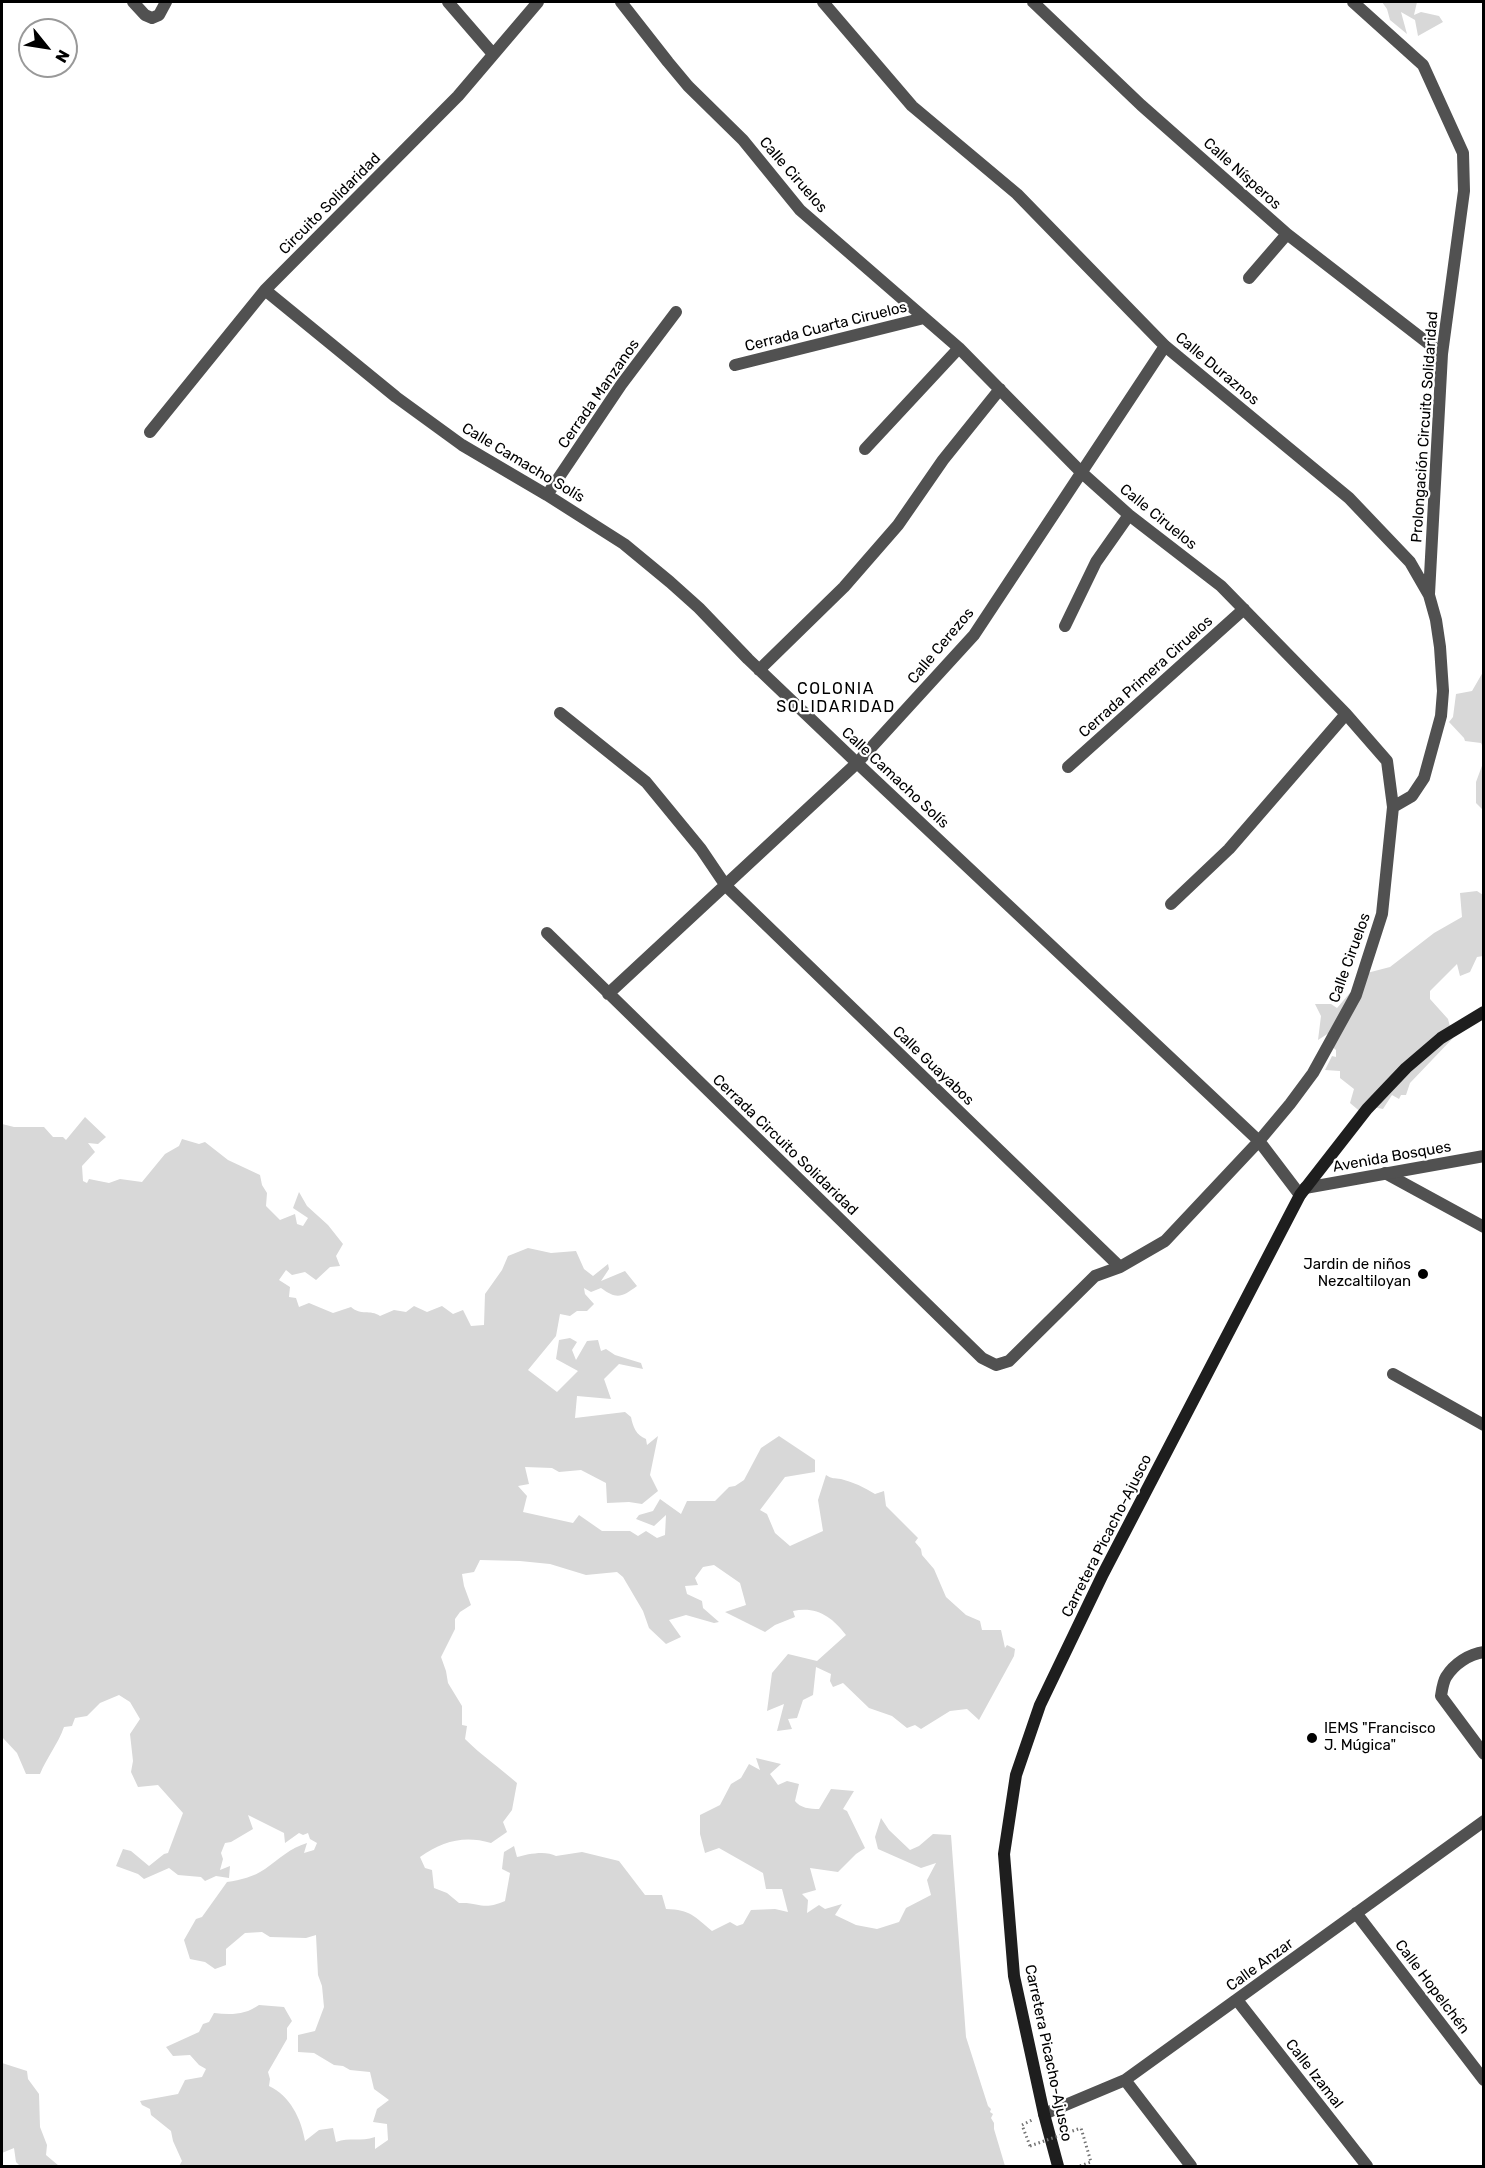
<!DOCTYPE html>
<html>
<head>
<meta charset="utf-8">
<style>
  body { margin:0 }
  #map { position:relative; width:1485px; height:2168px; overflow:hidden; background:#fff; font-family:Rubik,sans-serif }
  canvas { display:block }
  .frame { position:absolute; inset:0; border:3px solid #000; pointer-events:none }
  .north { position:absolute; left:18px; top:18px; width:60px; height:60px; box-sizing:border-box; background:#fff; border:2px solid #999; border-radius:50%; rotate:120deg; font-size:16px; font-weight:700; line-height:24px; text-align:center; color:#000 }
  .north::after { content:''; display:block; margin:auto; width:21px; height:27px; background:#000; clip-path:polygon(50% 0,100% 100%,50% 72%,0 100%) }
</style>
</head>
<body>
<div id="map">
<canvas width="1485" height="2168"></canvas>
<div class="frame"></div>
<div class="north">N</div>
</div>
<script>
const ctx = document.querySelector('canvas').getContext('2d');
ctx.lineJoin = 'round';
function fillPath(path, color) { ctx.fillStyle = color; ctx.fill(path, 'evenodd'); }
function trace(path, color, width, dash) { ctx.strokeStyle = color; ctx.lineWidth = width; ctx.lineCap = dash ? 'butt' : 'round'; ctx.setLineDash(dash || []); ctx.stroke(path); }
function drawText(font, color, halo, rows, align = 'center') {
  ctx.font = font + ' Rubik,sans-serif'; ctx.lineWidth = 4.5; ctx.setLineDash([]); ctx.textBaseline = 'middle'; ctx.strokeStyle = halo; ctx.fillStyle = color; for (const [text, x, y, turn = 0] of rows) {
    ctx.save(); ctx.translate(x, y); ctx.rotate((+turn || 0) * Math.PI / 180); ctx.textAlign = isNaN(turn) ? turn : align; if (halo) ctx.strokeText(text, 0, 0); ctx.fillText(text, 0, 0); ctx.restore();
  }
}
const green = new Path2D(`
  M1382 2H1438H1417L1414 15 1421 12 1439 16 1443 22 1418 36 1415 20 1401 12 1407 34 1390 20 1387 9Z
  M1483 672V747L1481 743 1465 741 1464 738 1449 722 1453 717 1456 694 1472 691Z
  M1483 763V810L1476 803V782Z
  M1477 891 1483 895V956L1477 957 1470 972 1460 976 1457 964 1430 991V999L1448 1019 1453 1038 1410 1083 1406 1095H1401L1399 1099 1392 1095 1383 1109 1373 1107 1363 1114 1350 1103 1354 1089 1340 1078V1071L1325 1070 1332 1056 1336 1057V1050L1329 1044 1332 1031 1318 1040 1321 1016 1315 1004H1331L1337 1008 1367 973 1390 967 1434 933 1462 917 1460 893Z
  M85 1117 106 1137 98 1144 88 1143 95 1152 82 1166 83 1181 87 1183 89 1179 109 1183 120 1179 142 1182 165 1154 179 1146 182 1139 199 1144 205 1142 228 1160 260 1175 262 1185 267 1193 266 1206 280 1220 295 1214 297 1224 303 1226 308 1218 293 1208 299 1192 307 1206 328 1225 343 1244 336 1256 340 1266 330 1267 316 1280 305 1272 292 1275 286 1270 279 1280 290 1287 289 1297 296 1298 299 1307 309 1303 333 1313 351 1307C361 1316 370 1309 380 1316L394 1310 406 1312 414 1306 427 1312 442 1306 453 1314 463 1310 471 1326 484 1325 485 1294 502 1270 508 1256 528 1248 551 1253 576 1251 584 1269 593 1276 608 1264 609 1269 601 1281 625 1271 637 1286C622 1297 617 1300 601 1288L591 1292 584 1288 585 1294 594 1304 587 1311H577L570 1316 560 1314 556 1336 528 1370 557 1392 578 1371 556 1359 559 1340 570 1338 577 1342 572 1350 576 1360 587 1341 598 1340 601 1351 606 1349 615 1355 641 1363 643 1369 619 1364 604 1379 611 1399 577 1396 575 1418 625 1412 631 1417C633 1427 636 1435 646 1439L647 1445 658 1436 650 1475 658 1491 642 1504 629 1502 607 1503 606 1483 581 1470 559 1472 552 1468 525 1467 529 1484 518 1486 527 1496 523 1512 573 1523 579 1515 602 1531H630L638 1536 646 1531 657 1538 665 1535 666 1515 654 1526 636 1519 639 1515 653 1511 660 1499 681 1514 687 1501H715L729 1487 735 1486 744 1480 761 1448 779 1436 815 1460V1472L785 1477 760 1510 767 1514 775 1533 790 1546 823 1531 818 1500 826 1475C832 1479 834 1478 841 1479 853 1482 864 1487 875 1494L884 1491 886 1506 918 1538 915 1542 921 1549 922 1555 934 1569 946 1597 966 1615 980 1621 982 1630H1001L1005 1648 1007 1645 1015 1649 1014 1656 979 1720 967 1709 950 1711 921 1729 915 1725 907 1728 892 1716 869 1708 843 1683 833 1687 830 1681 831 1674 816 1667 813 1695 803 1700 797 1718 788 1719 792 1729 777 1731 784 1704 767 1711 772 1673 788 1654 817 1661 846 1635C832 1617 817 1606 793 1611L795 1617 775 1625 765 1632 725 1612 746 1605 740 1583 714 1565 703 1567 695 1578 698 1585 685 1586 687 1594 702 1601 703 1608 719 1622 714 1623 686 1615 669 1620 681 1637 666 1644 649 1628 643 1611 623 1577 617 1572 586 1575 550 1564 520 1561 480 1560 474 1572 462 1574 464 1586 471 1605 460 1612 455 1619V1629L441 1657 446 1671 448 1683 462 1706V1725L467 1726 465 1739C481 1755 499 1767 517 1783L512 1810 503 1822 507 1832 491 1843C464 1835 443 1841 420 1857L425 1868 432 1870 434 1888 447 1893 459 1903C481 1902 482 1911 505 1901L510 1873 502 1869 504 1852 514 1846 517 1857C527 1854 546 1850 556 1856L582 1852 619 1861 645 1895H662L666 1909C691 1910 694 1916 712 1931L730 1922 737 1926 743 1924 751 1910 775 1909 788 1912 782 1889H766L763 1873 719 1848 705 1853 700 1834V1815L720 1805 731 1784 741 1778 749 1764 760 1770 756 1758 781 1764 770 1774 778 1785 787 1781 799 1784 795 1801C800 1808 810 1809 819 1809L831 1789 854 1791 843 1809 847 1811 865 1848 856 1854 838 1872 810 1868 816 1890 802 1894 808 1900 807 1913 819 1905 825 1909 842 1904 835 1915 856 1925 877 1929 899 1922 906 1908 931 1895 927 1880 936 1863 921 1868 878 1849 875 1837 881 1818 889 1830 910 1850 919 1846 933 1834 951 1835 966 2037 988 2106 991 2109 990 2112 993 2114 991 2118 994 2123V2129L1005 2166H179L182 2161 173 2141 171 2131 151 2115 150 2109 142 2105 140 2101 178 2094 185 2080 202 2077 206 2069 199 2065 190 2055 173 2056 166 2047 199 2032 203 2024 209 2022 214 2013C231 2015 245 2015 259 2005L284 2007 292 2021 287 2028V2039L268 2072 270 2079 269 2086C290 2096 301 2118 305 2141L319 2130 333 2128 336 2142C349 2137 361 2142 375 2137V2149L388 2140 387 2124 373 2122 377 2109 389 2100 374 2089 370 2072 350 2070 343 2066 334 2065 314 2053 298 2052V2035L315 2031 324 2007 322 1986 318 1975 316 1935 306 1938 270 1937 262 1932 245 1933 226 1949V1965L215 1969 205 1962 190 1959 184 1940 196 1919 202 1917 227 1882C241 1880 253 1877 265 1869 279 1859 290 1848 307 1843L304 1853 314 1850 317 1843 310 1839 308 1833 303 1835 299 1833 285 1843 284 1833 248 1815 253 1829 231 1842 225 1843 221 1853 223 1859 220 1870 230 1866 229 1878 216 1876 205 1881 201 1877 178 1875 169 1868 144 1879 138 1874 116 1866 123 1849 131 1851 149 1866 164 1854 168 1853 183 1813 158 1785 138 1787 131 1772 133 1761 130 1734 140 1719 130 1702 119 1695 100 1703 87 1716 75 1718 72 1726 64 1727C58 1744 47 1757 40 1774H26L17 1753 2 1737V1124L14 1127H44L53 1137H63L66 1140Z
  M2 2063 27 2071 28 2079 39 2094 40 2127 47 2145 46 2155 59 2166H20L16 2162 14 2148 2 2153Z`);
const path = new Path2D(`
  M1030 2146 1022 2125 1032 2120
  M1080 2166 1091 2162 1081 2128`);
const minor = new Path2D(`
  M133 2 145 15 152 18 159 15 166 2
  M448 2 493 54
  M823 2 912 106 1017 194 1165 346 1349 498 1410 562 1429 595 1436 620 1440 647 1443 691 1441 716 1424 778 1412 796 1393 807
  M1033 2 1141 105 1287 234 1442 354
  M1353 2 1423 65 1463 153 1464 191 1442 354 1429 594
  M1249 278 1287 234
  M265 290 396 397 462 445 547 495 624 544 670 582 699 608 748 659 857 763 1259 1141 1300 1195
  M735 365 924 318
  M150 432 265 290 458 96 538 2
  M865 449 959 348
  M547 495 621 385 676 312
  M1065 626 1096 562 1129 515
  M759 670 844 587 898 525 943 460 1000 389
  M560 713 646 782 701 849 726 886 1120 1267
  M1068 767 1244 609
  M1171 904 1229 849 1346 714
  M547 933 982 1358 996 1365 1009 1361 1095 1276 1120 1267 1165 1241 1259 1141 1290 1104 1313 1073 1356 995 1382 914 1393 807 1387 761 1346 714 1221 586 1129 515 1081 472 959 348 800 210 743 140 688 86 668 62 621 2
  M608 994 857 763 974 635 1165 346
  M1385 1173 1484 1227
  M1393 1374 1484 1425
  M1484 1652C1469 1654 1454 1664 1446 1677 1443 1682 1442 1690 1441 1696L1484 1754
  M1356 1913 1484 2080
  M1237 2000 1367 2166
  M1125 2080 1191 2166
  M1044 2114 1125 2080 1484 1821`);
const tertiary = new Path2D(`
  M1305 1188 1484 1156`);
const secondary = new Path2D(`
  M1058 2166 1044 2114 1014 1976 1004 1854 1016 1775 1040 1705 1103 1574 1300 1195 1367 1109 1406 1068 1441 1038 1484 1012`);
const pathBridge = new Path2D(`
  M1030 2146 1081 2128`);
const markers = [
  [1423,1274,6,"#000"],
  [1312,1738,6,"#000"]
];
const streetNames = [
  ["Calle Nísperos",1242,174,42],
  ["Calle Ciruelos",793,175,49],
  ["Circuito Solidaridad",330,204,-45],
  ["Cerrada Cuarta Ciruelos",826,327,-14],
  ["Calle Duraznos",1217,369,40],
  ["Cerrada Manzanos",599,394,-55],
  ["Prolongación Circuito Solidaridad",1425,427,-86],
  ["Calle Camacho Solís",523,463,31],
  ["Calle Ciruelos",1158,517,39],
  ["Calle Cerezos",941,646,-50],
  ["Cerrada Primera Ciruelos",1146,677,-42],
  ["Calle Camacho Solís",895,778,43],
  ["Calle Ciruelos",1350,958,-70],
  ["Calle Guayabos",933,1066,44],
  ["Cerrada Circuito Solidaridad",785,1145,44],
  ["Avenida Bosques",1392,1157,-10],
  ["Carretera Picacho-Ajusco",1107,1536,-63],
  ["Calle Anzar",1260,1965,-36],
  ["Calle Hopelchén",1432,1987,53],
  ["Carretera Picacho-Ajusco",1048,2053,78],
  ["Calle Izamal",1314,2074,52]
];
const poiNames = [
  ["Jardin de niños",1411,1265],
  ["Nezcaltiloyan",1411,1282],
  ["IEMS \"Francisco",1324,1729,"left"],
  ["J. Múgica\"",1324,1746,"left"]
];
const neighbourhoodNames = [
  ["COLONIA",836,689],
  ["SOLIDARIDAD",836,707]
];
fillPath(green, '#d8d8d8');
trace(path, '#737373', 3, [1.5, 3]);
trace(minor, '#515151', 12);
trace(tertiary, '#515151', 12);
trace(secondary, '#1e1e1e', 12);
trace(pathBridge, '#737373', 3, [1.5, 3]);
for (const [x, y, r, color] of markers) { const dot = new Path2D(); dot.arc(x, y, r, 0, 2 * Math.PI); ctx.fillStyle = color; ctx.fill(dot); trace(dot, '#fff', 2); }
drawText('15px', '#000', '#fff', streetNames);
drawText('15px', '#000', '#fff', poiNames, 'right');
ctx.letterSpacing = '1.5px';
drawText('16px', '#000', '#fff', neighbourhoodNames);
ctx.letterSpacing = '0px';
</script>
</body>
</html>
